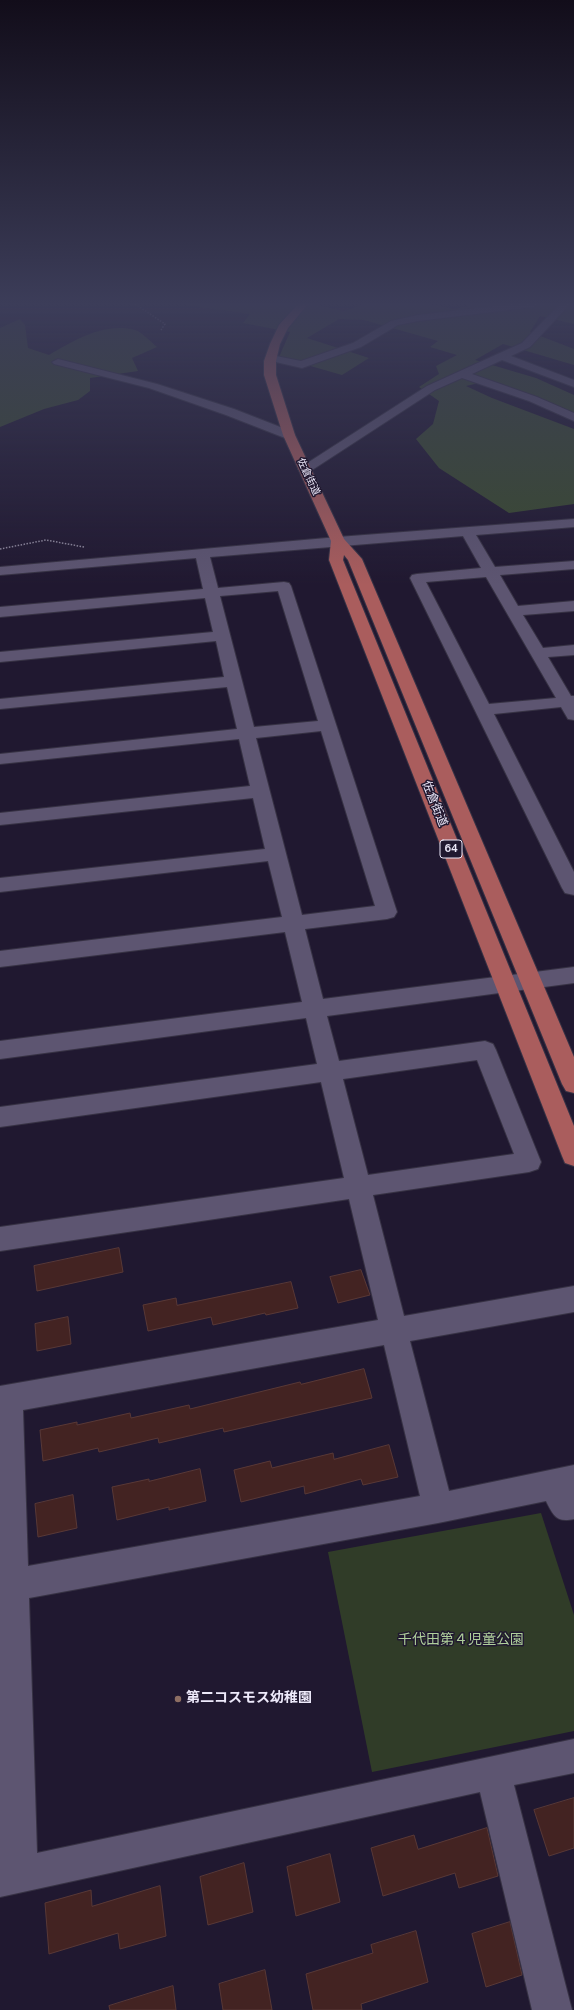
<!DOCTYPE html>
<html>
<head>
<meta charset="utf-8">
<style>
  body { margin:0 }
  canvas { display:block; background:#201830 }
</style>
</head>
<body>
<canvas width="574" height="2010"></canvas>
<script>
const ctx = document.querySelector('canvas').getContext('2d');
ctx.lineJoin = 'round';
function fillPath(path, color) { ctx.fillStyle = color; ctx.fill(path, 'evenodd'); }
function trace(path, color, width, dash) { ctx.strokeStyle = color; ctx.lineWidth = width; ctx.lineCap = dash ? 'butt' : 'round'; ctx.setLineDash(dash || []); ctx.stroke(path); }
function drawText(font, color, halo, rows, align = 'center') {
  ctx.font = font + ' "Nunito Sans","Noto Sans JP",sans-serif'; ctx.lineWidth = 3; ctx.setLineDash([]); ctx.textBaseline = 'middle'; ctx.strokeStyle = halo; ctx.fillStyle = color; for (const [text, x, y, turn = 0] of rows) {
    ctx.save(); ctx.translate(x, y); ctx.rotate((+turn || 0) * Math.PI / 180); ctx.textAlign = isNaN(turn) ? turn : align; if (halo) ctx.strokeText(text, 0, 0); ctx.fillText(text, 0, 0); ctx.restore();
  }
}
const green = new Path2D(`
  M541 1513 574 1615V1731L372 1772 328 1552Z`);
const forest = new Path2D(`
  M186 304H313L344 311 365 304H430L454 309 468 306 469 304H574V324L540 316 530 332 574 349V365L503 344 475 360 536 378 574 395V415L487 381 466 386 492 398 574 429V504L509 513 439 468 416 439 433 424 439 401 419 387 439 374 436 366 457 355 430 347 438 341 364 320 339 319 307 338 369 358 342 375 279 357 290 332 243 323 250 314 204 308Z
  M20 319 25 325 28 348 49 355C75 340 104 322 135 330 142 332 151 342 157 347L132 358 138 371 90 378V391L78 400 44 409 0 427V328Z`);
const building = new Path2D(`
  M119 1248 123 1272 37 1291 34 1266Z
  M361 1270 370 1295 338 1303 330 1277Z
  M291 1282 298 1308 266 1315 265 1313 213 1325 211 1317 148 1331 143 1305 176 1298 177 1305Z
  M68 1317 71 1344 37 1351 35 1324Z
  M364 1369 372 1398 224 1432 223 1428 159 1443 158 1438 99 1452 98 1448 43 1461 40 1430 77 1422V1425L130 1413 131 1418 189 1405 190 1409 300 1382 301 1384Z
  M389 1445 398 1477 363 1485 361 1479 305 1494 304 1486 241 1502 234 1470 270 1461 272 1468 333 1453 334 1459Z
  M200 1469 206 1501 169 1510V1507L117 1520 112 1487 149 1479V1481Z
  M73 1495 77 1528 38 1537 35 1504Z
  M574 1798V1848L549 1856 534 1810Z
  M487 1828 498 1876 459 1888 455 1873 383 1896 371 1848 414 1835 418 1849Z
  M330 1854 340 1902 296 1916 287 1867Z
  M244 1863 253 1912 208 1925 200 1877Z
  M160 1886 166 1936 120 1949 118 1933 49 1954 45 1903 91 1890 92 1906Z
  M510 1922 522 1975 486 1987 472 1934Z
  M416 1931 428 1982 361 2004 362 2010H313L306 1974 373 1953 371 1945Z
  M265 1970 272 2010H223L219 1984Z
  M173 1986 176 2010H110L109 2006Z`);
const path = new Path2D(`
  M129 304H135L165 324 161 330
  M0 549 46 540 84 547`);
const minor = new Path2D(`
  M512 304H538L533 307 418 321 398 325 361 347 302 368 267 360 265 358 271 355 301 361 353 343 391 321 418 315Z
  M560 304H570L530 347 511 356 574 380V387L502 360 472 374 537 397 574 413V421L529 401 462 378 435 390 309 472 304 473 298 469 427 386 522 343Z
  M58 359 157 384 234 409 293 432 295 435 289 439 285 438 226 415 149 388 54 364 52 362Z
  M574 519V527L476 535 495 567 574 561V569L500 575 518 606 574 601V611L523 615 543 648 574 645V655L548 657 571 696H574V720L568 719 561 707 494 714 574 872V895L565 893 562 888 410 578 412 575 417 574 481 568 463 536 210 557 218 588 284 582 289 583 291 586 397 912 394 917 387 919 305 929 323 999 574 967V983L327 1016 339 1061 485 1041 493 1044 496 1050 541 1162 538 1169 529 1172 373 1195 404 1316 574 1286V1312L410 1341 449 1491 574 1465V1519C556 1523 553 1515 546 1501L438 1523 29 1598 37 1853 574 1739V1773L514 1785 572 2010H532L480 1792 0 1897V1386L378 1320 349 1199 0 1251V1227L344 1178 321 1082 0 1127V1107L317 1064 306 1018 0 1059V1041L302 1002 285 932 0 967V951L282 917 268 861 0 892V878L265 849 253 798 0 825V813L250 786 239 739 0 764V754L237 729 227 687 0 709V699L224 677 216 641 0 662V652L213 632 205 598 0 617V607L203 589 196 558 0 575V567L338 537ZM486 577 556 698 489 704 426 582ZM278 591 318 721 254 727 220 596ZM321 731 375 906 302 915 256 738ZM477 1060 514 1154 368 1175 343 1079ZM384 1345 420 1496 28 1566 23 1410Z`);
const major = new Path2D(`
  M298 304H308L288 328 280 344 276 361V375L295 435 344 539 362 559 574 1057V1093L566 1091 562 1084 348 560 344 555 343 560 574 1126V1166L565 1163 562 1156 329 560 331 541 283 435 264 375V361L270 344 279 325Z`);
const markers = [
  [178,1699,4,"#8d6e63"]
];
const farStreetnames = [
  ["佐倉街道",308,477,65]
];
const shields = [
  [451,849,22]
];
const shieldNames = [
  ["64",451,849]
];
const streetNames = [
  ["佐倉街道",434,804,68]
];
const nearParknames = [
  ["千代田第４児童公園",461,1641]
];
const nearPoinames = [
  ["第二コスモス幼稚園",186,1699]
];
fillPath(green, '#303c28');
fillPath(forest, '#3a4a2f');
fillPath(building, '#432322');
trace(building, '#583836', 1);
trace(minor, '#373244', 2);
trace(major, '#373244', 2);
trace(path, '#908a9e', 1.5, [1.5, 1.5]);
fillPath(minor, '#5d5571');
fillPath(major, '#aa5d5d');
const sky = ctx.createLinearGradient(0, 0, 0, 585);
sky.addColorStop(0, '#120d1a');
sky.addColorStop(0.52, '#3c3d59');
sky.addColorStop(1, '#3c3d5900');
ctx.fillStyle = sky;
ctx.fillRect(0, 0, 574, 585);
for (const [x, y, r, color] of markers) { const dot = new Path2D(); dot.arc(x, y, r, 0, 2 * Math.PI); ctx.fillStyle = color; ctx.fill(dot); trace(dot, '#201830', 1.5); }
drawText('10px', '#ede9fa', '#201830', farStreetnames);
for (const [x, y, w] of shields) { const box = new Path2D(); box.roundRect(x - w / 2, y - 9, w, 18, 3); ctx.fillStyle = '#201830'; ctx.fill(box); trace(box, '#ede9fa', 1); }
drawText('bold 11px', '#ede9fa', null, shieldNames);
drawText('12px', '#ede9fa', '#201830', streetNames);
drawText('14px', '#afcf9b', '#201830', nearParknames);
drawText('bold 14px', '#ede9fa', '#201830', nearPoinames, 'left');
</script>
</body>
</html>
